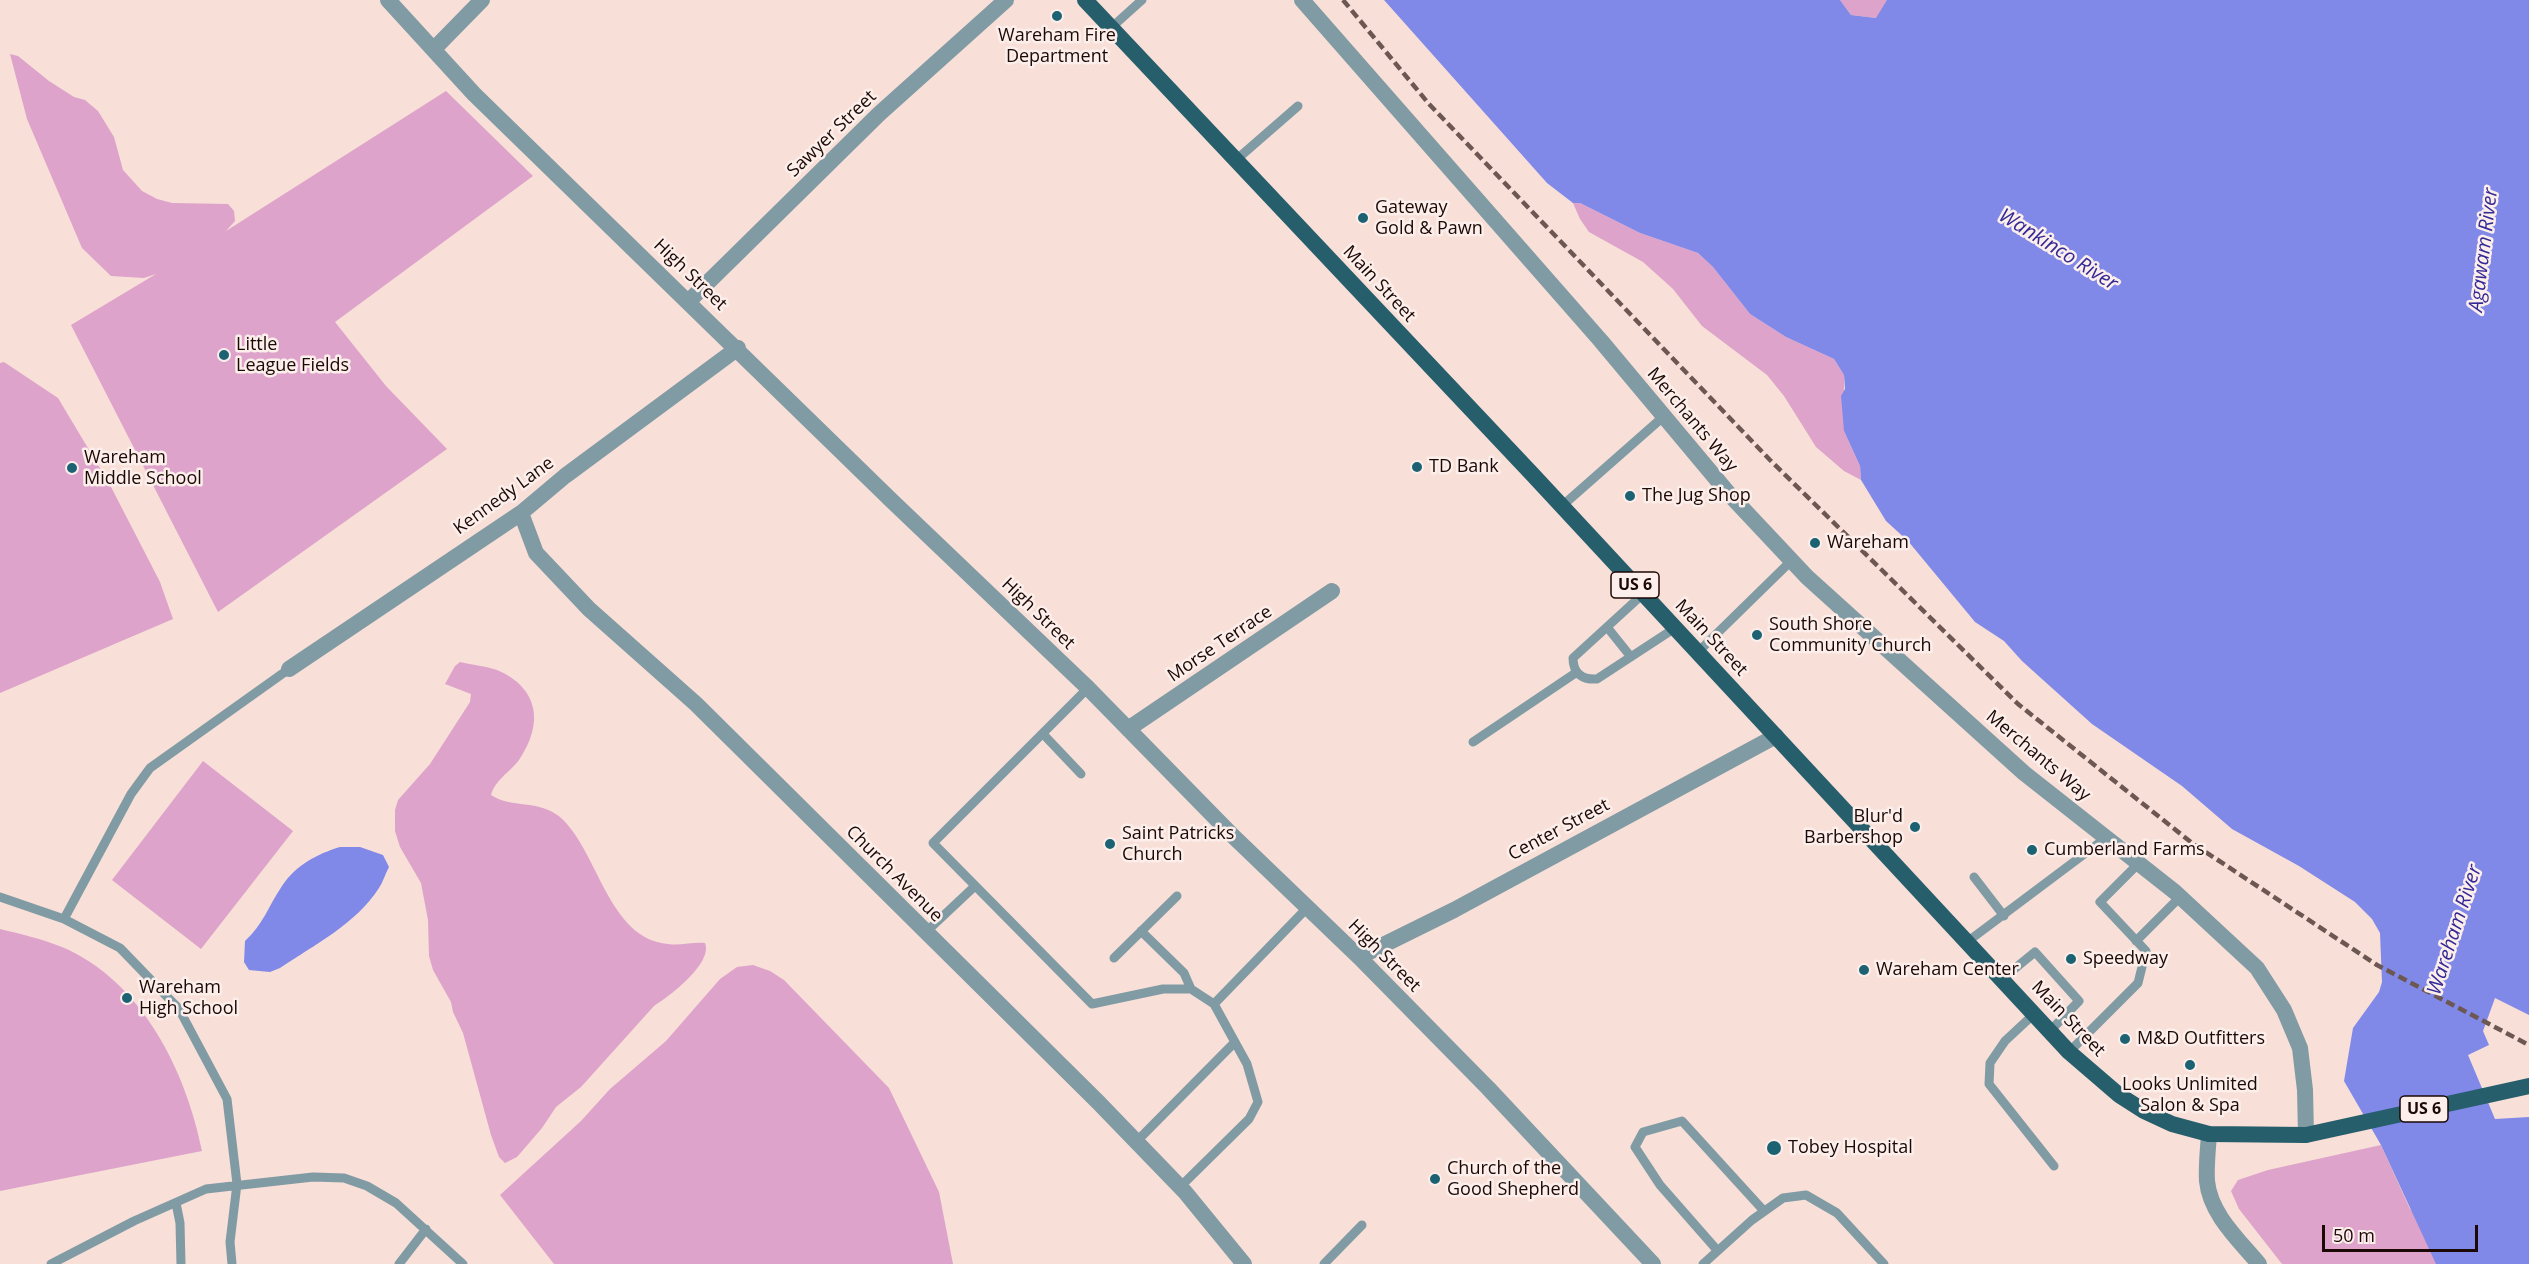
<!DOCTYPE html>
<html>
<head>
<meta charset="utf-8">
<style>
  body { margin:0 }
  #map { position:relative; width:2529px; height:1264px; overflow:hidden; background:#f8dfd7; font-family:"Open Sans",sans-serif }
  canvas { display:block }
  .scale { position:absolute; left:2322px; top:1225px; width:156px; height:27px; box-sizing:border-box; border:3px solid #1c0804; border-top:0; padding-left:8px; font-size:18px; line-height:21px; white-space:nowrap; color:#1c0804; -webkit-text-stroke:4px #fcefeb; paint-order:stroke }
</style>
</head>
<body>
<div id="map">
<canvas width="2529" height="1264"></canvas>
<div class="scale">50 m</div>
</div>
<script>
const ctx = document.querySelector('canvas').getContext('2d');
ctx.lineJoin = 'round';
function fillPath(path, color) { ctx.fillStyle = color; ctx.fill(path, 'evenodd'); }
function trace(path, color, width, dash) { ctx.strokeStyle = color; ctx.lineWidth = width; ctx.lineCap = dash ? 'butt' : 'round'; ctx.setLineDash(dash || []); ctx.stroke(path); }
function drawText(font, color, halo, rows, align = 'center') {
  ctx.font = font + ' "Open Sans",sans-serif'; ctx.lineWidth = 5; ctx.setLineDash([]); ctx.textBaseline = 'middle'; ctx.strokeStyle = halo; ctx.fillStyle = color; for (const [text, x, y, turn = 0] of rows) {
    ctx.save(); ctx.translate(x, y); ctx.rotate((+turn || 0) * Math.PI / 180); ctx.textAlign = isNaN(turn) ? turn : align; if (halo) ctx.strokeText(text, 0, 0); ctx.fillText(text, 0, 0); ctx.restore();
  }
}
const green = new Path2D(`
  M1840 0H1969L1876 18 1851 15Z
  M10 54 18 56 49 81 74 97 85 100 98 111 114 137 123 170 142 191 157 199 172 203 228 204 234 211 235 221 226 231 446 91 533 176 335 322 386 386 447 449 218 612 71 325 156 274 144 278 111 276 82 248 27 119Z
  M1573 203H1580L1640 233 1698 253 1713 267 1750 314 1786 337 1834 359 1844 375V431L1860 466 1861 480 1844 471 1816 447 1784 396 1767 375 1702 326 1673 289 1643 262 1589 232 1580 219Z
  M4 362 58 398 110 485 160 582 173 619 0 693V363Z
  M460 662C472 665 486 666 497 670 539 688 544 723 519 760 510 772 495 780 491 795 512 809 538 799 560 817 598 850 608 939 668 944 680 946 692 942 705 943 713 963 670 996 654 1006L581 1087 556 1107 542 1128 517 1157 505 1163 499 1157 491 1135 463 1033 453 1012 451 1002 433 970 429 956 428 920 421 883 400 847 395 831V810L398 800 430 764 470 702 471 694 445 684 455 666Z
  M203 761 293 831 201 949 112 880Z
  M0 929C21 934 42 939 62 947 142 981 186 1071 202 1151L0 1191Z
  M753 965 770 971 784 980 889 1088 939 1192 953 1264H554L500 1195 581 1121 610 1089 666 1041 720 979 737 967Z
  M2381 1145 2410 1209 2469 1264H2282L2239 1209 2231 1191 2238 1180 2268 1170Z`);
const water = new Path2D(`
  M1384 0H1840L1851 15 1876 18 1887 0H2529V1264H2436L2381 1145 2344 1081 2353 1028 2379 992 2382 982 2380 933 2372 919 2355 902 2299 866 2232 829 2182 786 2092 724 2022 661 2004 641 1975 622 1908 541 1886 521 1861 480 1860 466 1844 431 1841 396 1845 389 1844 375 1834 359 1786 337 1750 314 1713 267 1698 253 1640 233 1580 203H1573L1547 183Z
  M340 847H360L383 855 389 867C385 874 383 882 379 888 356 924 314 945 280 968L270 972 249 970 244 962 245 941C263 925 269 905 282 886 296 865 317 854 340 847Z`);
const pier = new Path2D(`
  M2495 998 2529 1015V1117L2495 1119 2468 1055 2489 1045 2483 1031Z`);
const service = new Path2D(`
  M1112 27 1142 0
  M1236 160 1298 106
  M1562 506 1663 417
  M1643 594 1573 658C1573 674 1583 680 1597 679L1675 628
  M1607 627 1631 657
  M1697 653 1791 561
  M1088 688 933 843 1092 1004 1163 989H1191L1214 1004
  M1044 735 1081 774
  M1473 742 1577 672
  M1974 877 2004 916
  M0 897 64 919 120 948 179 1009 227 1099 237 1184 230 1242 232 1264
  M64 919 131 794 150 768 289 669
  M1141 931 1184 973 1191 989
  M926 932 975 886
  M2136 941 2180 897
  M1967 942 2107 837
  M1114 958 1177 896
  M2002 979 2035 952 2079 1001 2050 1031
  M2034 1014 2005 1041 1990 1063 1989 1084 2054 1166
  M2069 1052 2138 983 2146 951 2100 902 2139 863
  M1137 1141 1235 1042
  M1180 1187 1249 1119 1258 1102 1247 1064 1214 1004 1307 908
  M176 1203 180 1223 181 1264
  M1717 1250 1660 1185 1635 1147 1643 1132 1682 1121 1764 1211
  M51 1264 134 1221 206 1189 313 1177 344 1178 367 1186 396 1203 463 1264
  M399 1264 426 1229
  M1324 1264 1362 1225
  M1703 1264 1752 1220 1783 1198 1806 1195 1837 1213 1884 1264`);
const minor = new Path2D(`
  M388 0 474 94 892 501 1088 688 1234 837 1359 957 1488 1088 1653 1264
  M1302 0 1601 341 1729 494 1807 577 2024 773 2175 892 2257 968 2284 1010 2300 1048 2305 1090 2306 1135
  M434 49 482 0
  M689 301 879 114 1006 0
  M521 513 536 553 589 609 696 704 1098 1102 1185 1192 1244 1264
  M289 669 521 513 565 476 738 348
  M1128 729 1332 591
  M1359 957 1454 910 1776 736`);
const tertiary = new Path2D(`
  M2209 1134C2208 1149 2206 1166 2207 1181 2210 1214 2239 1240 2259 1264`);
const primary = new Path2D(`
  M1085 0 1533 475 2069 1052 2119 1095 2144 1111 2172 1124 2209 1134 2306 1135 2529 1086`);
const rail = new Path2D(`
  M1343 0 1429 104 1770 460 2018 704 2192 843 2377 965 2529 1045`);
const markers = [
  [1057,16,6,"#1d6273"],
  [1363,218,6,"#1d6273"],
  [224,355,6,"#1d6273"],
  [1417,467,6,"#1d6273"],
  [72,468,6,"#1d6273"],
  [1630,496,6,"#1d6273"],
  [1815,543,6,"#1d6273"],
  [1757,635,6,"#1d6273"],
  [1915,827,6,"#1d6273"],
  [1110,844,6,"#1d6273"],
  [2032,850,6,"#1d6273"],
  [2071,959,6,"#1d6273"],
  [1864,970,6,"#1d6273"],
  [127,998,6,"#1d6273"],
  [2125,1039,6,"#1d6273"],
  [2190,1065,6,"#1d6273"],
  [1774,1148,8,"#1d6273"],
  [1435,1179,6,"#1d6273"]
];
const shields = [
  [1635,585,48],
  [2424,1109,48]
];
const shieldNames = [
  ["US 6",1635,585],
  ["US 6",2424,1109]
];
const poiNames = [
  ["Wareham Fire",1057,36,"center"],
  ["Department",1057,57,"center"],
  ["Gateway",1375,208],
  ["Gold & Pawn",1375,229],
  ["Little",236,345],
  ["League Fields",236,366],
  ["Wareham",84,458],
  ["Middle School",84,479],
  ["TD Bank",1429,467],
  ["The Jug Shop",1642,496],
  ["Wareham",1827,543],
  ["South Shore",1769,625],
  ["Community Church",1769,646],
  ["Blur'd",1903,817,"right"],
  ["Barbershop",1903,838,"right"],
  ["Saint Patricks",1122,834],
  ["Church",1122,855],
  ["Cumberland Farms",2044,850],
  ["Speedway",2083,959],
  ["Wareham Center",1876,970],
  ["Wareham",139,988],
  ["High School",139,1009],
  ["M&D Outfitters",2137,1039],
  ["Looks Unlimited",2190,1085,"center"],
  ["Salon & Spa",2190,1106,"center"],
  ["Tobey Hospital",1788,1148],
  ["Church of the",1447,1169],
  ["Good Shepherd",1447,1190]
];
const streetNames = [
  ["Sawyer Street",832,134,-44],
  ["High Street",690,275,44],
  ["Main Street",1379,284,47],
  ["Merchants Way",1692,420,50],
  ["Kennedy Lane",504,496,-36],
  ["High Street",1038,614,44],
  ["Main Street",1711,638,47],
  ["Morse Terrace",1220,644,-34],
  ["Merchants Way",2038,756,40],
  ["Center Street",1559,830,-28],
  ["Church Avenue",894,874,45],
  ["High Street",1384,956,45],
  ["Main Street",2068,1019,46]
];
const waterNames = [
  ["Wankinco River",2058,250,32],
  ["Agawam River",2484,250,-83],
  ["Wareham River",2455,930,-72]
];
fillPath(green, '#dda3cb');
fillPath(water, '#8089e7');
fillPath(pier, '#f8dfd7');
trace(service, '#809ba4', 9);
trace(minor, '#809ba4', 16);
trace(tertiary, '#809ba4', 16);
trace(primary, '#265e6c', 16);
trace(rail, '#6d5752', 4.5, [9, 4.5]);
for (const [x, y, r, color] of markers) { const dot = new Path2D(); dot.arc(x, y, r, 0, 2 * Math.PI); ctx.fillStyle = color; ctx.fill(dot); trace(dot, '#fcefeb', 2); }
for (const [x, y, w] of shields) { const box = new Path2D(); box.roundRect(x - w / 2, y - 13, w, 26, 4.5); ctx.fillStyle = '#fcefeb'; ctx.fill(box); trace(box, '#1c0804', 1.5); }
drawText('bold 16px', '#1c0804', null, shieldNames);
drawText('18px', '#1c0804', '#fcefeb', poiNames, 'left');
drawText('18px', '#1c0804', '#fcefeb', streetNames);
drawText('italic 20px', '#332a97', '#fcefeb', waterNames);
</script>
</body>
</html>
